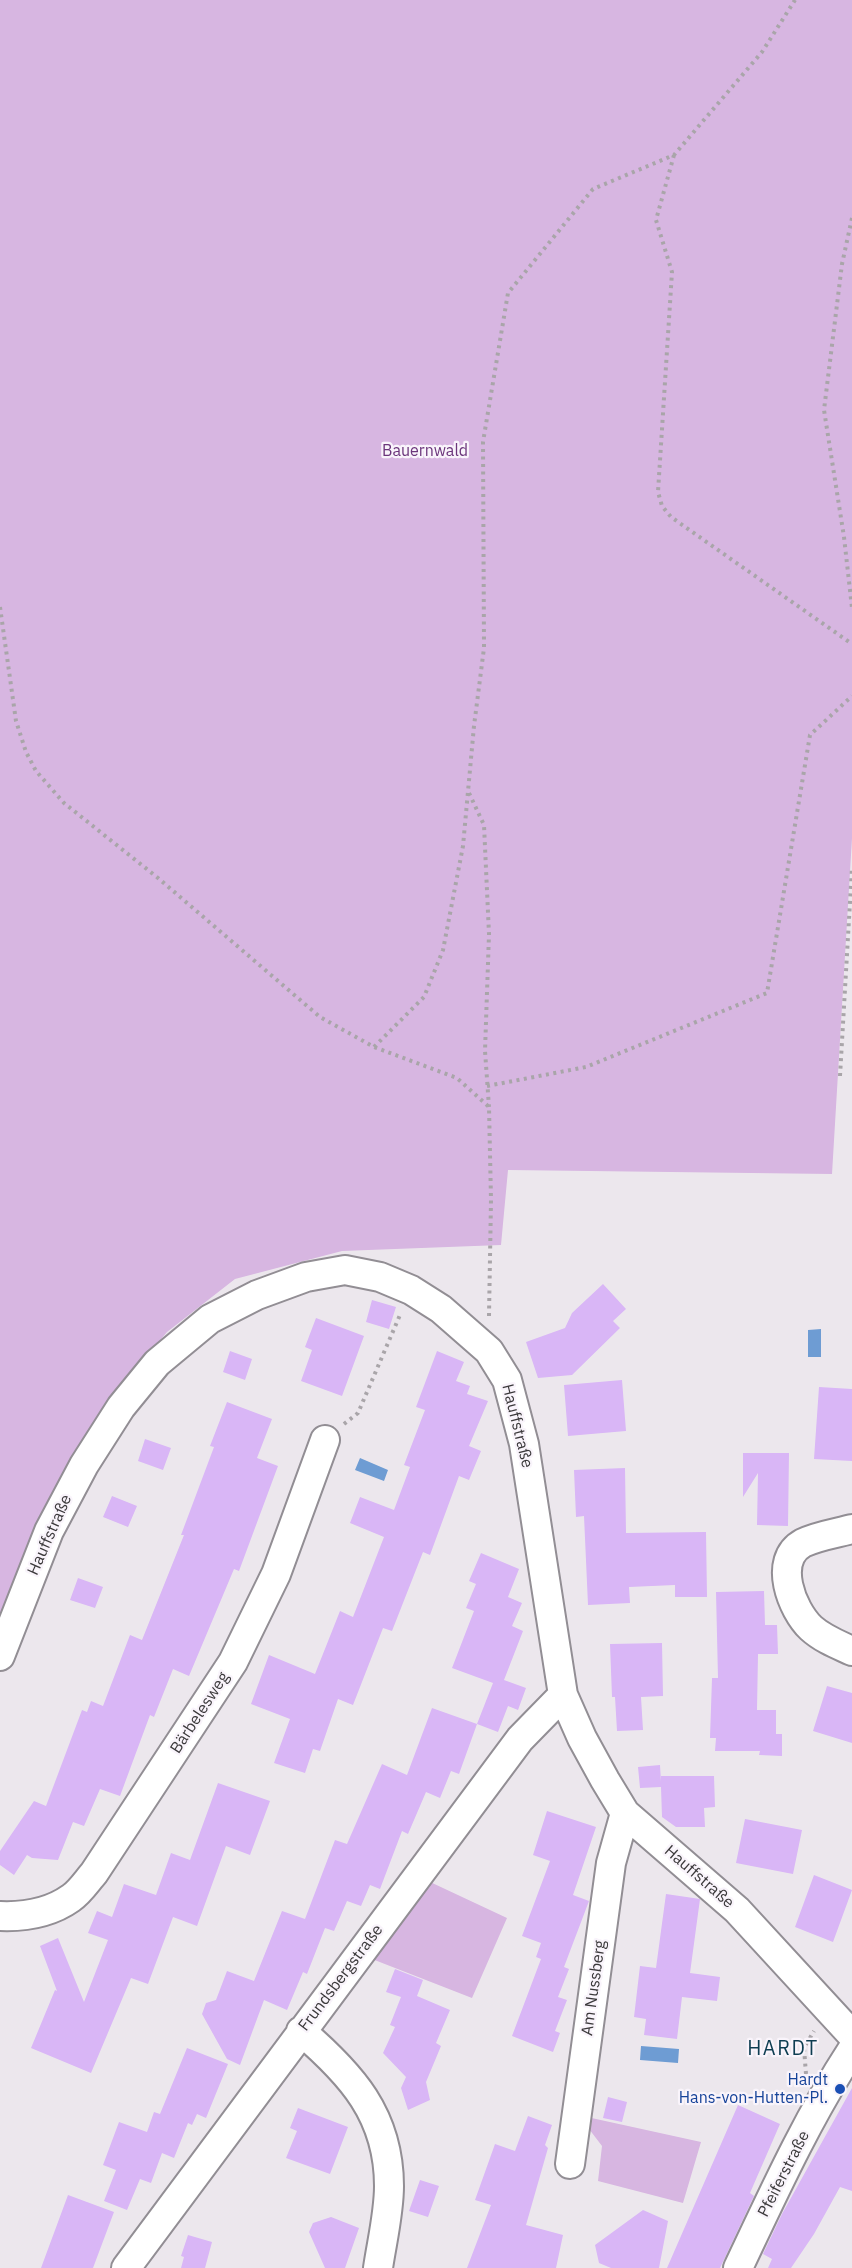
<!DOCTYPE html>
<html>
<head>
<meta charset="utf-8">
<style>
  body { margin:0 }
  canvas { display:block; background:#ece7ed }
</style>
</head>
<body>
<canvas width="852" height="2268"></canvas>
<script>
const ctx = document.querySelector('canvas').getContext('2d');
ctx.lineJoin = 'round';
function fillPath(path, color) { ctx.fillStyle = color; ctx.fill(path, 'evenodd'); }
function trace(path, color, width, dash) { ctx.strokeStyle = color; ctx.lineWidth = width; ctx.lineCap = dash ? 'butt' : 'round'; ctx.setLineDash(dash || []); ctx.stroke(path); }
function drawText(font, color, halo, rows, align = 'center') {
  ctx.font = font + ' "IBM Plex Sans",sans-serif'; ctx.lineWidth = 4.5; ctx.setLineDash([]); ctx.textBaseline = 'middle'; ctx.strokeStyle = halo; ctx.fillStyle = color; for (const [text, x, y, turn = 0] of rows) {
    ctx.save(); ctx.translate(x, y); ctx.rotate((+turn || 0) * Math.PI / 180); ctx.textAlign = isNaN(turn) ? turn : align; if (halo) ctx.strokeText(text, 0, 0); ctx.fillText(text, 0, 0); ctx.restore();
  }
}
const green = new Path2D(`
  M0 0H852V838L832 1174 508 1170 501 1245 342 1251 235 1279 167 1332 112 1398 72 1458 34 1534 0 1622Z
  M428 1881 507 1918 472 1998 372 1959Z
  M587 2117 701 2142 683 2203 598 2181 602 2146 586 2125Z`);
const water = new Path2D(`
  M821 1329V1357H808V1330Z
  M360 1458 388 1470 384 1481 355 1470Z
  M641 2046 679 2049 678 2063 640 2060Z`);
const building = new Path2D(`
  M603 1284 626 1309 613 1321 620 1328 572 1375 538 1378 526 1342 565 1328 572 1313Z
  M372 1300 396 1307 389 1329 366 1322Z
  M316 1318 364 1336 342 1396 301 1381 312 1350 305 1347Z
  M230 1351 252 1359 245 1380 223 1372Z
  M437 1351 464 1362 456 1381 470 1386 467 1394 488 1401 469 1446 481 1451 469 1480 459 1476 430 1555 423 1552 392 1631 383 1628 353 1705 338 1699 320 1751 313 1749 305 1773 274 1763 290 1719 251 1704 269 1655 315 1674 340 1611 353 1617 384 1537 350 1523 360 1497 394 1510 410 1467 404 1465 425 1410 416 1407Z
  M622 1380 626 1431 568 1436 564 1385Z
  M819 1387 852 1389V1461L814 1459Z
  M227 1402 272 1419 257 1458 278 1466 239 1571 234 1569 189 1676 173 1669 154 1717 150 1715 120 1796 100 1789 84 1826 73 1822 58 1860 32 1858 27 1855 14 1875 0 1865V1851L34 1801 46 1806 82 1710 87 1712 91 1701 103 1706 130 1635 142 1640 184 1535H181L214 1447 210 1446Z
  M145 1439 171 1448 163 1470 138 1461Z
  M743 1453H789L788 1526 757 1525 758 1473 743 1497Z
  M625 1468 626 1533 706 1532 707 1597H675V1585L629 1587 630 1603 588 1605 584 1516 576 1517 574 1470Z
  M112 1496 137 1506 128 1527 103 1517Z
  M481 1553 519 1569 508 1597 522 1603 512 1626 523 1631 504 1680 526 1688 518 1710 508 1706 498 1732 477 1724 493 1683 452 1668 474 1611 466 1608 476 1584 469 1581Z
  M78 1578 103 1587 95 1608 70 1600Z
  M764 1591 765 1625H777L778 1654H758L757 1710H776V1734H782V1756L759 1755 760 1751H715L716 1738H710L712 1678H718L716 1592Z
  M662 1643 663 1696 641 1697 643 1730 617 1731 615 1697H612L610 1644Z
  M827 1686 852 1693V1743L813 1731Z
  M432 1708 477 1724 459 1774 451 1771 440 1798 426 1792 408 1834 402 1831 380 1889 370 1885 361 1906 347 1901 334 1931 325 1928 307 1974 303 1972 287 2010 264 2000 240 2065 227 2059 202 2014 206 2003 216 2000 227 1971 254 1981 282 1911 305 1919 335 1840 347 1844 382 1764 407 1775Z
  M660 1765 661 1782V1776H714L715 1807 704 1808 705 1827H676L662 1817 661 1787 640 1788 638 1767Z
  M218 1783 270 1801 250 1855 226 1846 197 1926 173 1917 148 1984 131 1978 91 2073 31 2048 55 1990 57 1991 40 1946 58 1938 84 2002 108 1940 88 1933 97 1911 112 1917 124 1884 156 1895 171 1853 190 1860Z
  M547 1811 596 1827 573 1895 589 1901 564 1967 569 1969 558 1997 567 2000 555 2031 560 2033 553 2052 512 2036 541 1959 536 1957 541 1943 522 1936 550 1861 533 1855Z
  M745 1819 802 1830 793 1874 736 1863Z
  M814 1875 852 1890 833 1942 795 1927Z
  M666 1894 700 1899 690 1973 720 1977 717 2001 682 1997 677 2039 644 2035 646 2019 634 2017 640 1966 656 1968Z
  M395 1969 423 1980 417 1996 450 2010 436 2043 441 2046 426 2082 430 2100 408 2110 401 2088 406 2077 383 2053 395 2027 390 2025 401 1997 386 1992Z
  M187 2048 228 2064 206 2118 197 2114 192 2125 188 2123 174 2158 162 2153 151 2183 140 2179 127 2210 104 2201 116 2170 103 2165 119 2122 147 2132 154 2112 160 2114Z
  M852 2088V2191L840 2187 814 2234 791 2268H768L772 2259 763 2254 782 2214Z
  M608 2097 627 2102 622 2122 603 2118Z
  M738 2105 780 2124 750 2193 754 2196 720 2268H667Z
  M298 2108 348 2127 330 2174 286 2158 297 2131 290 2128Z
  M528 2116 552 2125 545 2145 548 2148 526 2225 563 2235 556 2268H467L491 2205 475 2200 495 2144 515 2151Z
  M420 2180 439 2186 428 2217 409 2211Z
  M68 2195 114 2212 93 2268H41Z
  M643 2210 668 2221 659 2268H611L599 2263 595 2245Z
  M331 2217 359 2228 345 2268H325L309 2232 313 2223Z
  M188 2235 212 2242 205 2268H181L184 2257 181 2256Z`);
const path = new Path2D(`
  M674 155 656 220 672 272 658 492 662 506 671 517 852 644
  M852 218 842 264 824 410 844 537 852 608
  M0 607 16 721 26 752 36 771 64 803 158 878 320 1017 374 1047 457 1078 489 1107 491 1200 489 1316
  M469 793 484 825 489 934 485 1051 489 1107
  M374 1047 424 997 443 950 463 846 474 726 484 648 483 442 508 293 593 189 674 155 762 52 795 0
  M840 1076 852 867
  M487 1086 586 1067 767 993 810 735 852 696
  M344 1424 358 1413 400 1315
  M806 2074 804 2048 814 2031`);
const minor = new Path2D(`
  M852 1529C837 1533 817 1536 803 1543 772 1560 792 1610 811 1628 823 1639 839 1645 852 1651
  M0 1656 49 1531 84 1465 121 1407 157 1363 210 1319 257 1295 306 1277 345 1270 380 1277 411 1290 441 1309 489 1351 507 1380 524 1444 563 1695 582 1738 605 1780 625 1813 737 1910 852 2035
  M0 1916C25 1917 50 1913 71 1898 80 1892 87 1881 94 1873L233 1662 276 1574 325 1440
  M301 2031C351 2074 389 2115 389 2186 389 2213 382 2241 378 2268
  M570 2164 611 1863 625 1813
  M126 2268 520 1739 563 1695
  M738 2268C773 2194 807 2119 852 2050`);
const markers = [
  [840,2089,6,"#1a4fb4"]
];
const parkNames = [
  ["Bauernwald",425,451]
];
const streetNames = [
  ["Hauffstraße",517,1426,76],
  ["Hauffstraße",50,1535,-66],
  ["Bärbelesweg",200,1713,-57],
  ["Hauffstraße",699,1877,41],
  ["Frundsbergstraße",341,1978,-53],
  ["Am Nussberg",594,1988,-82],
  ["Pfeiferstraße",784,2174,-63]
];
const transitNames = [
  ["Hardt",828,2080],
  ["Hans-von-Hutten-Pl.",828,2098]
];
const quarterNames = [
  ["HARDT",783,2049]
];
fillPath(green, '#d7b6e1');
fillPath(water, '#6e9cd3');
fillPath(building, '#d9b6f6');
trace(minor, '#928e94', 32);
trace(path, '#a9a5a9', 4, [3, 4.5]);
trace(minor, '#fff', 28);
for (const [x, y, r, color] of markers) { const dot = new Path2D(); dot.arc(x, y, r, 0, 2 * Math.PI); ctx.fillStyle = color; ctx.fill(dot); trace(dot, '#f9f4fb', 2); }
drawText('16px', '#6b357b', '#f9f4fb', parkNames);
drawText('16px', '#3b393b', '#f9f4fb', streetNames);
drawText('16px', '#164399', '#f9f4fb', transitNames, 'right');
ctx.letterSpacing = '1.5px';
drawText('20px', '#0e3d51', '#f9f4fb', quarterNames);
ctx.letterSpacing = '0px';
</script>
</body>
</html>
